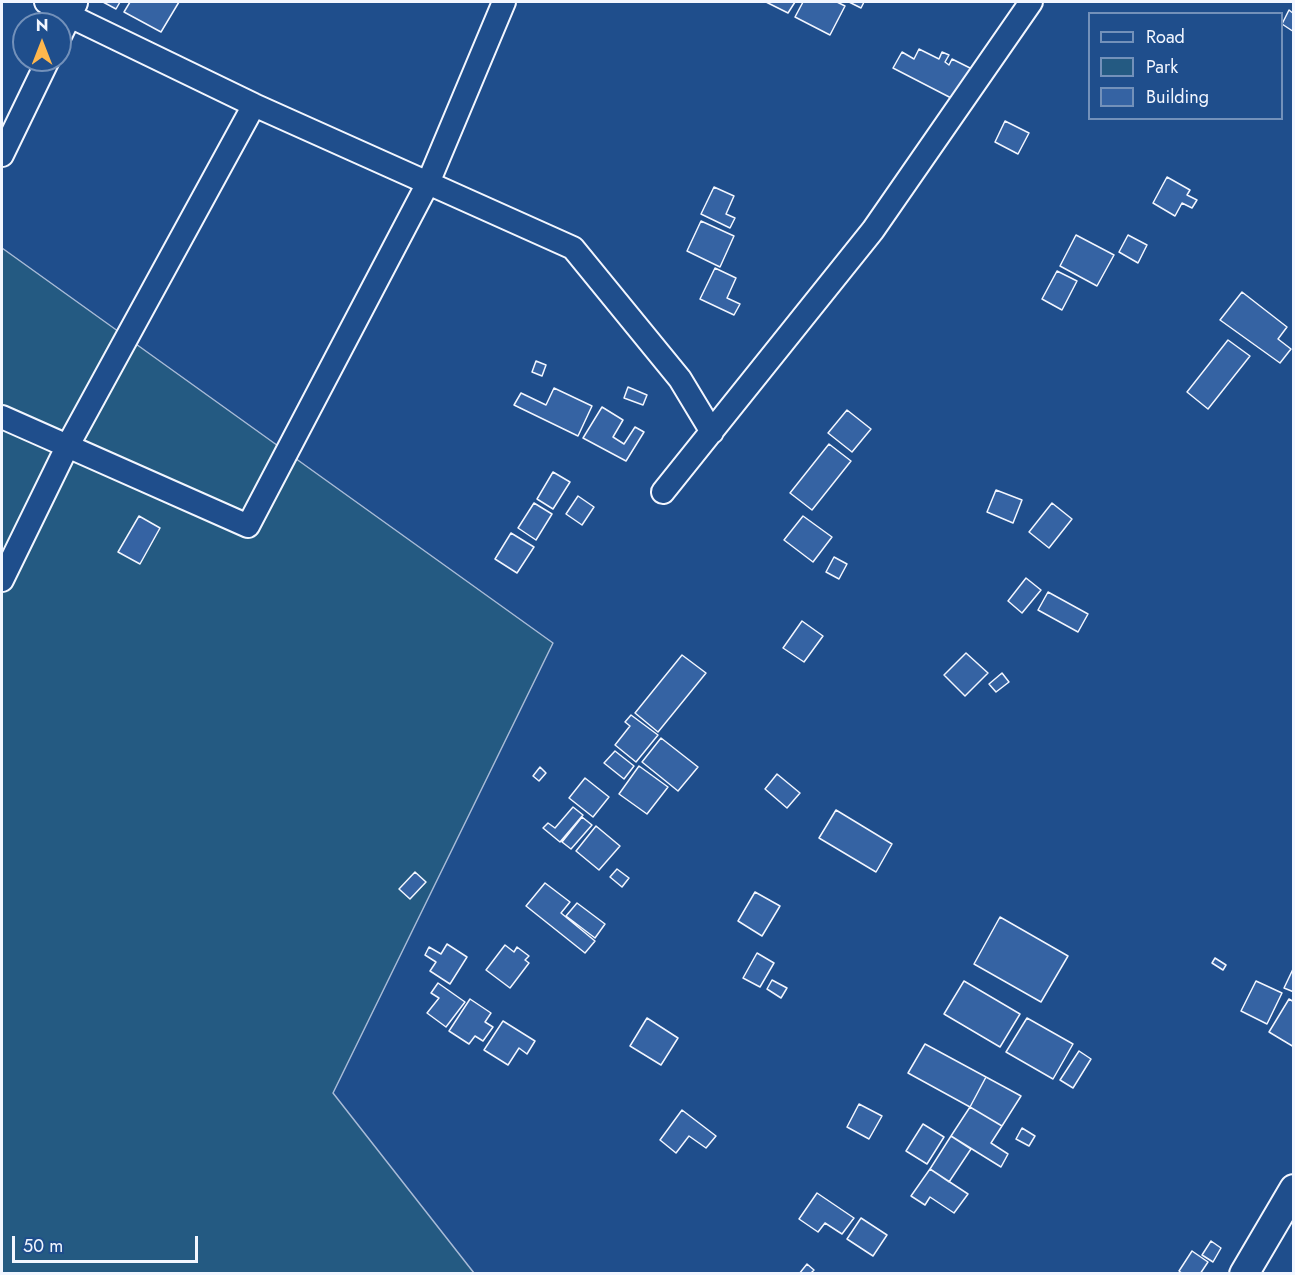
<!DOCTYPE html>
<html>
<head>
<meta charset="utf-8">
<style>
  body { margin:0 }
  #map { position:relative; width:1295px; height:1275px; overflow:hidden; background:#1f4e8c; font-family:Jost,sans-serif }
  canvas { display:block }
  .frame { position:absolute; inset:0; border:3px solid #f2f6ff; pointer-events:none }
  .legend { position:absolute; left:1088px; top:12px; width:195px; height:108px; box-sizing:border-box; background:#1f4e8c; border:2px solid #7391ba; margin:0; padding:8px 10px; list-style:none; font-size:18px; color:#f2f6ff }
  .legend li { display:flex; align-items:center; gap:12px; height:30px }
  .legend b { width:30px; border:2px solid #7391ba }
  .north { position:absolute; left:12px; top:12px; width:60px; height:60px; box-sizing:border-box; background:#1f4e8c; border:2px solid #7391ba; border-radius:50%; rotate:0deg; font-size:16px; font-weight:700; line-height:24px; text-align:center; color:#f2f6ff }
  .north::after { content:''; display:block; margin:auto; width:21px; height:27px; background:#ffb74d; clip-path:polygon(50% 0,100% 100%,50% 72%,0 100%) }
  .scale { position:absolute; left:12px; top:1236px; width:186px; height:27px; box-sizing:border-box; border:3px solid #f2f6ff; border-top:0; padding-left:8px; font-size:18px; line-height:21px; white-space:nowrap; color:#f2f6ff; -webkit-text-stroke:4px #1f4e8c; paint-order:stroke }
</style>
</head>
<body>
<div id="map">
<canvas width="1295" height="1275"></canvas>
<div class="frame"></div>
<ul class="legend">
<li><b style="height:8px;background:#1f4e8c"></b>Road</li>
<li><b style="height:16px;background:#245a82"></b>Park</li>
<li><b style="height:16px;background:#3563a3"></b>Building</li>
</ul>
<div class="north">N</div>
<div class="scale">50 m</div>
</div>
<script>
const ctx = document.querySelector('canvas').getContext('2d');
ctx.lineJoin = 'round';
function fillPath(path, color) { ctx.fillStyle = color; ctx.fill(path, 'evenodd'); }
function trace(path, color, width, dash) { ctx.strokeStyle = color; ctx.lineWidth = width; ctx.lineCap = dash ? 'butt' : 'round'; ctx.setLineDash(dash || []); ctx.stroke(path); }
const green = new Path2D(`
  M2 248 553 643 333 1093 474 1273H2Z`);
const building = new Path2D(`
  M103 2H120L116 9Z
  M130 2H179L161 32 124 12Z
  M766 2H795L788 13Z
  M803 2H837L845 6 830 35 795 17Z
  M849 2H864L861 8Z
  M1289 10 1294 14V32L1282 24Z
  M919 49 939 59 942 52 949 55 945 62 949 65 952 59 972 69 955 100 893 68 902 52 914 59Z
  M1005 121 1029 133 1018 154 995 142Z
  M1167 177 1190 190 1187 195 1197 200 1192 208 1182 203 1175 216 1153 203Z
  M714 187 734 196 726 214 735 218 730 228 701 214Z
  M701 221 734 236 720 267 687 251Z
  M1076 235 1114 255 1097 286 1060 266Z
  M1128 235 1147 245 1138 263 1119 252Z
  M715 268 736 278 727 298 740 304 734 315 700 299Z
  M1057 271 1077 281 1062 310 1042 299Z
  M1242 292 1287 327 1278 339 1291 349 1280 363 1220 320Z
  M1228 340 1250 356 1208 409 1187 392Z
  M536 361 546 365 542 376 532 372Z
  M628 387 647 395 643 405 624 398Z
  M554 388 592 406 578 436 514 405 521 393 546 405Z
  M602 407 623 420 613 437 624 444 635 427 644 432 626 461 583 438Z
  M847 410 871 429 852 452 828 433Z
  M829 444 851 461 812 510 790 493Z
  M553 472 570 482 553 509 537 499Z
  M996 490 1022 500 1013 523 987 512Z
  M578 496 594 507 582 525 566 514Z
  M534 503 552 514 536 540 518 528Z
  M1052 503 1072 519 1049 548 1029 532Z
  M139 516 160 528 140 564 118 552Z
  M803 516 832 537 813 562 784 540Z
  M511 533 534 547 517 573 495 559Z
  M834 557 847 564 839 579 826 572Z
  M1026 578 1041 590 1022 613 1008 601Z
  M1048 592 1088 614 1078 632 1038 610Z
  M802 621 823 636 804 662 783 648Z
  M966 653 988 673 965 696 944 675Z
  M682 655 706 673 658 732 635 713Z
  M1002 673 1009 682 996 692 989 684Z
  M631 715 658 735 636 762 615 745 630 726 625 722Z
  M661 738 698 767 678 791 642 762Z
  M615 751 634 766 624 779 604 763Z
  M639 766 668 787 647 814 619 794Z
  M540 767 546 773 539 781 533 776Z
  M777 774 800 793 787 808 765 789Z
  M585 778 609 797 593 817 569 798Z
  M573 807 583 815 560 842 543 828 548 823 555 828Z
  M836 810 892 844 876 872 819 838Z
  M582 817 592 825 571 849 562 842Z
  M596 826 620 846 599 870 576 851Z
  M617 869 629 878 622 887 610 877Z
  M415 872 426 882 410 899 399 889Z
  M545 883 570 902 561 913 595 941 585 953 526 906Z
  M755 892 780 906 762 936 738 921Z
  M577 903 605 924 595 938 566 916Z
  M1000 917 1068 956 1041 1002 974 964Z
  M447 944 467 957 450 984 430 971 436 962 425 955 429 947 441 954Z
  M505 945 514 952 517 947 529 956 525 960 529 963 510 988 486 970Z
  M757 953 774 963 760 987 743 978Z
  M1215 958 1226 965 1223 970 1212 963Z
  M1294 967V992L1284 988Z
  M772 980 787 988 781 998 767 989Z
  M964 981 1020 1014 1000 1047 944 1014Z
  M1256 981 1282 993 1267 1024 1241 1011Z
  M438 983 465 1002 446 1027 427 1013 439 998 431 993Z
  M470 999 491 1013 485 1022 493 1027 483 1041 475 1036 469 1044 449 1031Z
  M1289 999 1294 1002V1047L1269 1032Z
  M647 1018 678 1038 661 1065 630 1046Z
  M1027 1018 1073 1044 1053 1079 1006 1052Z
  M503 1021 535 1041 527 1054 519 1048 508 1065 484 1050Z
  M925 1044 986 1077 970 1107 908 1073Z
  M1079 1051 1091 1059 1073 1088 1060 1080Z
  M986 1077 1021 1096 1002 1126 970 1107Z
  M859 1104 882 1116 869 1139 847 1127Z
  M970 1107 1002 1126 991 1143 1008 1154 1001 1167 951 1136Z
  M682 1110 716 1136 706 1148 689 1136 676 1153 660 1140Z
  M923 1124 944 1137 927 1164 906 1151Z
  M1022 1128 1035 1136 1029 1146 1016 1139Z
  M951 1136 971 1149 949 1182 930 1169Z
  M930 1169 968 1194 954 1213 930 1197 925 1205 911 1196Z
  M817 1193 854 1218 842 1234 825 1223 818 1232 799 1219Z
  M861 1218 887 1235 873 1256 847 1239Z
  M1211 1241 1221 1248 1213 1262 1202 1255Z
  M1192 1251 1208 1262 1200 1274H1183L1179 1271Z
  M807 1264 814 1270 810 1274H799Z`);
const minor = new Path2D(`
  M46 2 70 16 254 105 573 248 680 379 712 432
  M60 36 76 3
  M2 155 48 60
  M2 417 248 526 428 183 504 2
  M663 492 873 230 1031 2
  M2 580 67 447 254 105`);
const tertiary = new Path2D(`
  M1244 1274 1294 1189`);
fillPath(green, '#245a82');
trace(green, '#a8bbd7', 1.5);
fillPath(building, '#3563a3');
trace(building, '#f2f6ff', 1.5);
trace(minor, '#f2f6ff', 26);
trace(tertiary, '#f2f6ff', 32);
trace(minor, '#1f4e8c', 22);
trace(tertiary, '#1f4e8c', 28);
</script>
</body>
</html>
